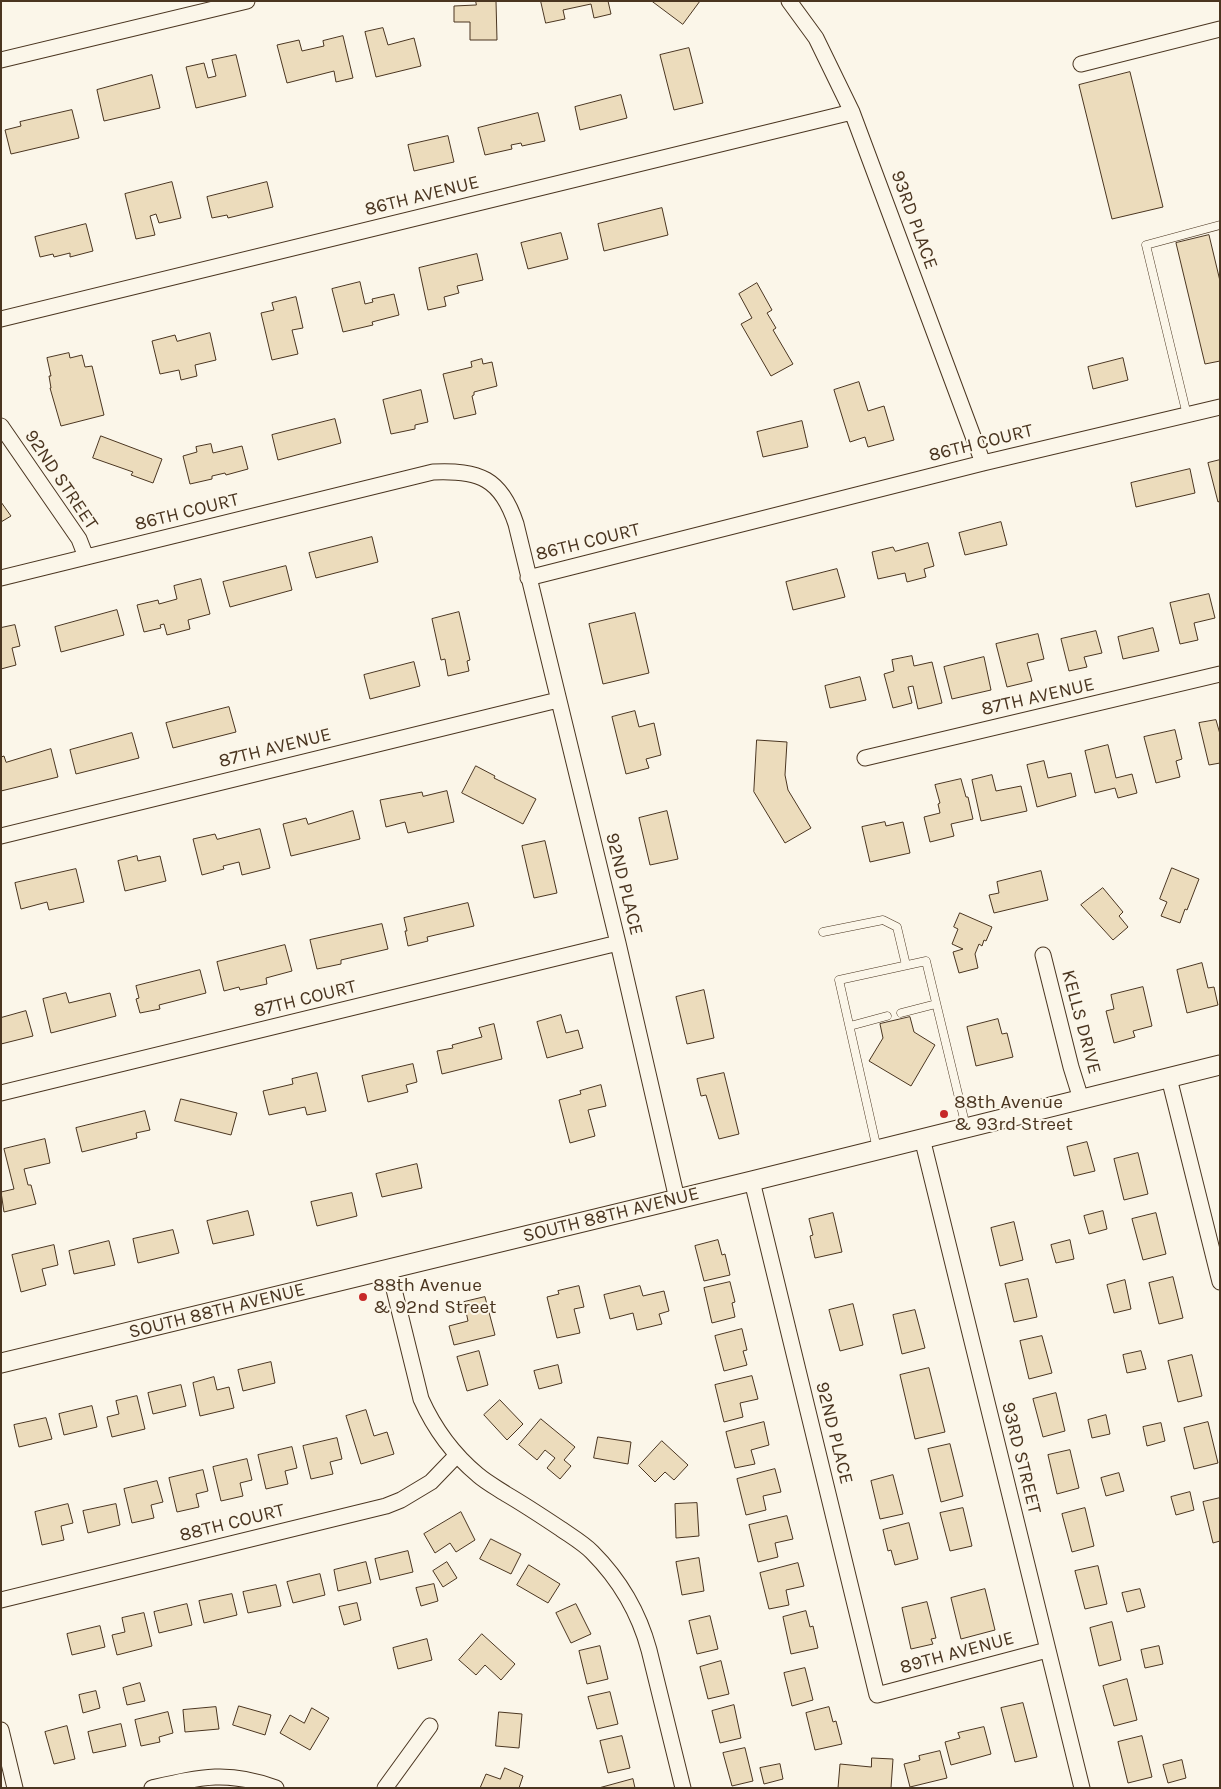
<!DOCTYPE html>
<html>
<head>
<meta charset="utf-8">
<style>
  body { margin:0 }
  #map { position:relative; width:1221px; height:1789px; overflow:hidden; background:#fbf6e9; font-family:Karla,sans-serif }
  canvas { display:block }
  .frame { position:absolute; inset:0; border:2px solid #4a3520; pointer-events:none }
</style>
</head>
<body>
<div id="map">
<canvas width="1221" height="1789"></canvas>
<div class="frame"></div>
</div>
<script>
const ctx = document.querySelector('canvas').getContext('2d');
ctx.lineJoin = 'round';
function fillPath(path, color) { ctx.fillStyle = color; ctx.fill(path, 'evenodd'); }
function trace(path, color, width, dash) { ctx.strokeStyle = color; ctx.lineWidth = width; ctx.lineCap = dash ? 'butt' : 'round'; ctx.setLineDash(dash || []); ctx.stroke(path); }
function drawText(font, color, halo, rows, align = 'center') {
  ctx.font = font + ' Karla,sans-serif'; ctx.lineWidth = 4; ctx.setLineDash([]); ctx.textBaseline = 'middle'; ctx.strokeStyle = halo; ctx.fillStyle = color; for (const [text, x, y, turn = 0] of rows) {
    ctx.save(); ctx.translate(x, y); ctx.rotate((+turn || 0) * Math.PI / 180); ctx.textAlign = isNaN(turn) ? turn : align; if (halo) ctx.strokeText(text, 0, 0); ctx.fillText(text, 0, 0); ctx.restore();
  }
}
const building = new Path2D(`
  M476 1H496L497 40H470V22H454V6L476 5Z
  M541 1H608L611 14 594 18 591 4 563 10 565 19 546 23Z
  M652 1H700L683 24Z
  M383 28 388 45 414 38 421 66 376 77 365 32Z
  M343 36 353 78 336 82 334 71 287 83 277 45 299 40 302 51 324 46 323 41Z
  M689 48 703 103 674 110 660 55Z
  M236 55 246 96 196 108 186 67 204 63 208 78 216 76 212 60Z
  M1130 72 1163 207 1112 219 1079 85Z
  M152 75 160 108 104 121 97 90Z
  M621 95 627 118 580 130 575 107Z
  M72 110 79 138 11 154 5 130 21 126 20 122Z
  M538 113 545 141 522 146 521 143 511 145 512 149 485 155 478 128Z
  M448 136 454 162 414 171 408 145Z
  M172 182 181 218 159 223 156 214 150 216 155 235 136 239 125 194Z
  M267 182 273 207 228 218 227 215 212 218 207 197Z
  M662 208 668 235 604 251 598 224Z
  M86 224 93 251 70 257V253L54 257 53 254 40 257 35 237Z
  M561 233 568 259 528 269 521 243Z
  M1209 235 1220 281V361L1205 364 1176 243Z
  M477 254 483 280 457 286 459 293 444 297 446 306 428 310 419 268Z
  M360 282 365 304 373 302 372 299 394 294 399 315 372 322 373 325 343 332 332 289Z
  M757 283 772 310 767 313 776 328 773 330 793 364 771 376 741 324 752 318 739 294Z
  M296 297 303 328 292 330 298 354 272 360 261 313 274 310 272 303Z
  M210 333 216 360 195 365 197 376 181 380 179 370 160 374 152 341 175 335 177 341Z
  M69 353 70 358 82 355 85 367 92 366 104 415 61 426 50 388H51L49 376H51L47 358Z
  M1123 358 1128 380 1093 389 1088 367Z
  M482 359 483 364 492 362 497 386 474 392V395L472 396 476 414 454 419 443 374 472 367 471 362Z
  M859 382 868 411 884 406 894 440 868 447 865 437 850 442 834 390Z
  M421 390 428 422 415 425V429L391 434 383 400Z
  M335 419 341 443 278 460 272 435Z
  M802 421 808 447 763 457 757 432Z
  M101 436 162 459 153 483 131 475 133 472 93 458Z
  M211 444 213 453 242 446 248 469 226 475 225 473 212 476V479L190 484 183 456 197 452 196 447Z
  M1220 460V501L1218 502 1208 463Z
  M1190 469 1195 493 1136 507 1131 483Z
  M1 502 11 516 1 522Z
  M1001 522 1007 545 965 555 959 533Z
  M372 537 378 562 316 578 309 553Z
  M928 543 934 566 924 569 926 577 907 582 905 573 878 579 872 552 893 547 895 551Z
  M286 566 292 590 230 607 223 582Z
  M837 569 845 597 793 610 786 582Z
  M201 579 210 614 188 620 190 629 167 635 164 624 160 625 161 628 144 632 137 605 158 600 159 604 177 599 174 586Z
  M1209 594 1215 618 1194 623 1198 640 1180 644 1170 603Z
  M117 610 124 635 61 652 55 627Z
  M459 612 470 660 467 661 469 671 448 676 445 659 441 660 432 619Z
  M635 613 649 673 603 684 589 624Z
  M15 625 20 646 12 648 16 665 1 669V628Z
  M1153 628 1159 651 1123 659 1118 637Z
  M1096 631 1102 653 1084 657 1087 667 1069 671 1061 639Z
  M1038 634 1044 659 1027 663 1032 681 1007 687 996 644Z
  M912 656 914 666 932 662 942 703 918 709 913 686 908 687 912 703 893 708 884 674 894 671 892 660Z
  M984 657 991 690 952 699 944 667Z
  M414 662 420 686 370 699 364 675Z
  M860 677 866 700 830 708 825 686Z
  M229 707 236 732 173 748 166 723Z
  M635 711 639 727 654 723 661 755 646 759 649 768 626 774 612 717Z
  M1216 720 1220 734V763L1209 765 1199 723Z
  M1175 730 1182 759 1176 761 1180 777 1156 783 1144 737Z
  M132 733 139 758 76 774 70 750Z
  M757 740 787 742 785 775 788 790 811 828 785 843 754 792Z
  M1108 745 1116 778 1132 774 1137 793 1118 798 1115 788 1095 793 1085 751Z
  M51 749 58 777 1 791V757L4 756 6 762Z
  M1044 761 1048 778 1071 773 1076 796 1037 807 1027 765Z
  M476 766 495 776 494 778 536 799 523 824 462 793Z
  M992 775 996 791 1021 786 1027 811 981 821 972 780Z
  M961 779 966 797H968L973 819 951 824 954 836 930 842 924 817 940 813 938 804 940 803 935 785Z
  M447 791 454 822 408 833 405 822 386 827 380 800 422 792 423 796Z
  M353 811 360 839 291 856 283 824 306 818 308 824Z
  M667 811 678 859 650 865 639 818Z
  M885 822 886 826 903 822 910 853 870 862 862 827Z
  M260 829 270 868 242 875 239 862 223 866 224 869 202 875 193 839 215 834 217 839Z
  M545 841 557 893 534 898 522 846Z
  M137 856 138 861 160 856 166 881 125 891 118 861Z
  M1172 868 1199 879 1187 910 1185 909 1180 923 1161 916 1167 902 1160 899Z
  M76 869 84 902 49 910 47 902 21 909 15 883Z
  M1041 871 1048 900 994 913 989 895 999 893 997 882Z
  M1103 888 1123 912 1119 916 1128 927 1113 940 1081 905Z
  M468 903 474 926 427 937 428 941 408 946 405 931H407L404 918Z
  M960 913 992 927 986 941 984 940 982 946 979 944 975 954 978 968 959 973 953 952 963 949 952 944 958 929 954 927Z
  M382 924 388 949 341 960V964L317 969 310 940Z
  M285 945 292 971 266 978 267 984 240 990 239 987 224 991 217 962Z
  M1202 963 1208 988 1214 987 1218 1005 1187 1013 1177 970Z
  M200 970 206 993 159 1005 160 1009 140 1013 136 999 139 998 136 986Z
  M1143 987 1152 1026 1133 1031 1135 1037 1114 1043 1106 1011 1114 1009 1111 995Z
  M704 990 714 1038 687 1044 676 997Z
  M66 993 69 1003 110 993 116 1016 51 1033 43 999Z
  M26 1011 33 1036 1 1044V1018Z
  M561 1015 566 1033 578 1030 583 1048 547 1058 537 1022Z
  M910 1017 914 1032 935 1045 911 1086 869 1061 883 1038 880 1024Z
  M998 1019 1002 1034 1007 1033 1013 1057 976 1066 967 1027Z
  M494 1024 502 1059 442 1074 437 1051 453 1048 452 1045 482 1037 479 1028Z
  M413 1064 417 1082 406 1085 408 1092 368 1102 362 1076Z
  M317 1073 326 1111 307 1115 305 1107 269 1115 263 1091 293 1084 292 1079Z
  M724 1073 739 1134 719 1139 706 1095 701 1096 697 1079Z
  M601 1085 606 1106 588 1110 595 1136 570 1143 559 1100 581 1094 580 1091Z
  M181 1099 237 1113 231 1135 175 1121Z
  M145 1111 150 1130 136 1133 137 1138 82 1152 76 1128Z
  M45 1139 50 1163 24 1169 28 1185H31L36 1204 4 1212 1 1192 14 1189 4 1149Z
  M1087 1142 1095 1171 1074 1176 1067 1147Z
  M1138 1153 1148 1194 1124 1200 1114 1159Z
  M417 1164 422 1188 382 1197 376 1174Z
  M352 1193 357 1216 317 1226 311 1202Z
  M248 1211 254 1235 213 1244 207 1221Z
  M1103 1211 1107 1229 1089 1234 1084 1216Z
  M833 1213 842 1252 815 1258 810 1236 813 1235 809 1219Z
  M1156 1213 1166 1254 1143 1260 1132 1219Z
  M1014 1222 1023 1260 1000 1266 991 1228Z
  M173 1230 179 1253 138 1263 133 1239Z
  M718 1240 722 1255 725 1254 730 1275 704 1281 695 1246Z
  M1070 1240 1074 1259 1056 1263 1051 1245Z
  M109 1241 115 1265 74 1274 69 1251Z
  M54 1245 58 1265 42 1269 46 1285 21 1292 12 1255Z
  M1173 1277 1183 1318 1159 1324 1149 1283Z
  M1028 1279 1037 1317 1014 1322 1005 1284Z
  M1125 1280 1131 1309 1114 1313 1107 1285Z
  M730 1282 735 1302 732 1303 735 1317 712 1323 704 1288Z
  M579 1286 584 1307 574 1309 580 1333 557 1338 547 1297 559 1294 558 1291Z
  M640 1286 643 1296 664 1291 669 1311 659 1314 662 1324 637 1330 633 1313 610 1319 604 1295Z
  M485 1297 495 1335 454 1345 449 1326 468 1321 464 1302Z
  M853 1304 863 1345 840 1351 829 1310Z
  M915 1310 925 1348 902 1354 893 1315Z
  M742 1329 747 1350 743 1351 747 1365 724 1371 715 1336Z
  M1042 1336 1052 1373 1029 1379 1020 1341Z
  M479 1351 488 1385 467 1391 457 1357Z
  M1141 1351 1146 1369 1127 1373 1123 1355Z
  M1192 1355 1202 1396 1178 1402 1168 1361Z
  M271 1362 275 1383 243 1391 238 1370Z
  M558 1365 562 1383 539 1389 534 1371Z
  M929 1368 945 1432 915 1439 900 1375Z
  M752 1376 758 1399 740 1403 743 1417 724 1422 715 1385Z
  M214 1377 217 1390 229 1387 234 1408 200 1416 193 1383Z
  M181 1385 186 1406 153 1414 148 1393Z
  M1056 1393 1065 1431 1043 1437 1033 1399Z
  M137 1396 145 1429 112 1437 107 1417 119 1414 116 1401Z
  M500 1400 523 1424 507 1440 484 1415Z
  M92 1406 97 1427 64 1435 59 1414Z
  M366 1410 374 1436 387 1432 394 1454 361 1464 346 1416Z
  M1106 1415 1110 1434 1092 1438 1088 1420Z
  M46 1418 52 1439 19 1447 14 1425Z
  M541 1419 575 1447 564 1460 571 1466 560 1479 547 1468 555 1458 545 1450 537 1460 519 1445Z
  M764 1422 769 1445 751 1450 755 1464 735 1468 726 1432Z
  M1208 1422 1218 1463 1194 1469 1184 1428Z
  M1161 1423 1165 1441 1147 1446 1143 1427Z
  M598 1437 631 1442 628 1464 594 1458Z
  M337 1438 342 1459 330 1462 333 1474 311 1479 303 1446Z
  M662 1441 688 1465 674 1480 665 1472 655 1482 639 1466Z
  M950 1444 963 1496 941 1502 928 1449Z
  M292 1447 297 1468 285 1471 288 1484 266 1489 258 1455Z
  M1070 1450 1079 1488 1057 1494 1048 1455Z
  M247 1459 252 1480 240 1483 243 1496 221 1501 213 1467Z
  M775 1469 781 1492 763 1496 766 1510 746 1515 737 1479Z
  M203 1470 208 1491 196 1494 199 1507 177 1512 169 1478Z
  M1119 1473 1124 1491 1106 1496 1101 1478Z
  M893 1475 903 1514 880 1519 871 1481Z
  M157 1481 163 1502 151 1505 154 1518 132 1523 124 1489Z
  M1190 1492 1194 1510 1176 1515 1171 1497Z
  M1220 1498V1541L1213 1543 1203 1502Z
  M697 1503 699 1536 676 1538 675 1504Z
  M68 1504 73 1523 61 1526 64 1540 42 1545 35 1512Z
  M116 1504 120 1525 88 1533 83 1511Z
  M963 1508 972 1546 950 1551 940 1513Z
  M1085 1508 1094 1546 1072 1552 1062 1514Z
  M461 1512 475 1540 456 1552 450 1543 435 1553 424 1534Z
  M787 1516 793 1539 775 1543 778 1557 758 1562 749 1525Z
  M909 1523 918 1559 895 1565 891 1550 888 1551 883 1530Z
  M491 1539 521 1554 511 1574 480 1559Z
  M408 1551 413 1572 380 1580 375 1559Z
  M699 1558 704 1591 682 1595 676 1562Z
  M366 1562 371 1583 338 1591 334 1570Z
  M447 1562 457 1578 443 1587 433 1571Z
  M798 1563 804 1586 786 1590 789 1605 769 1609 760 1573Z
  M529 1565 560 1584 548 1603 517 1585Z
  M1098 1566 1107 1604 1085 1609 1075 1571Z
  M320 1574 325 1595 293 1603 287 1582Z
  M434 1584 438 1601 421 1606 416 1588Z
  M276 1585 281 1606 248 1613 243 1592Z
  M985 1589 995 1630 961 1639 951 1598Z
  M1140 1589 1145 1607 1127 1612 1122 1593Z
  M232 1594 237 1615 204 1623 199 1601Z
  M927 1602 936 1638 931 1639 933 1644 911 1649 902 1608Z
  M357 1603 361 1620 344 1625 339 1607Z
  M187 1604 192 1625 159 1633 154 1612Z
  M576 1604 591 1634 571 1643 556 1613Z
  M806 1611 810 1627 813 1626 818 1648 791 1654 783 1617Z
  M144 1613 152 1646 117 1655 112 1635 125 1632 122 1618Z
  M710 1616 718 1649 697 1654 689 1621Z
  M1112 1622 1121 1660 1099 1666 1090 1628Z
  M100 1626 105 1647 72 1655 67 1634Z
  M482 1634 515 1664 501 1680 485 1665 476 1675 459 1660Z
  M427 1639 432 1660 398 1669 393 1648Z
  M600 1646 608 1679 587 1684 579 1651Z
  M1159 1646 1163 1664 1145 1668 1141 1650Z
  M721 1661 729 1694 708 1699 700 1667Z
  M805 1668 813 1700 792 1706 784 1673Z
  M1127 1679 1137 1720 1114 1726 1103 1686Z
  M140 1683 145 1701 127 1705 123 1688Z
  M96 1691 100 1708 83 1713 79 1695Z
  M610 1692 618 1724 597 1729 588 1697Z
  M1023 1703 1037 1757 1015 1762 1001 1708Z
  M734 1705 741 1738 720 1743 712 1711Z
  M239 1706 271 1715 265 1735 233 1725Z
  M216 1707 219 1729 185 1732 183 1710Z
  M829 1707 833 1722 836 1721 842 1744 815 1750 806 1713Z
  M312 1708 329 1718 310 1750 280 1733 290 1715 304 1723Z
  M168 1712 173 1733 159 1737 160 1742 141 1746 135 1720Z
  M499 1712 522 1714 519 1748 496 1746Z
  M121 1724 126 1746 93 1753 88 1732Z
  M67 1726 75 1759 54 1764 45 1732Z
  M984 1727 991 1754 951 1765 945 1742 960 1738 958 1733Z
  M622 1736 630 1768 608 1773 600 1741Z
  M1142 1736 1152 1777 1128 1783 1118 1742Z
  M745 1748 753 1781 732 1786 723 1753Z
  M940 1751 947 1778 910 1787 904 1764 920 1760 919 1756Z
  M872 1758 893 1759 891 1788H838L840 1764 871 1767Z
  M1182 1760 1186 1778 1168 1783 1163 1765Z
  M780 1764 783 1779 764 1784 760 1768Z
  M505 1768 523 1776 519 1788H480L486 1774 500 1779Z
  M633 1779 635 1788H599Z`);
const service = new Path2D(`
  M1187 415 1146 245 1220 225
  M823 932 883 920 897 927 906 965
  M901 1013 936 1004
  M850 1026 887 1016
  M877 1149 839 980 926 961 966 1127`);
const minor = new Path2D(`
  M789 1 816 38 852 112 983 463
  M1 60 247 1
  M1081 64 1220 29
  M1 319 852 112
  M1 426 79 539 86 557
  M1 578 433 472C479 470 501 478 516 524L618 943 677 1199
  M528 578 983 463 1220 407
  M865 758 1220 674
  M1 836 558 700
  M1043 955 1071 1067 1081 1099
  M1169 1078 1220 1282
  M1 1093 618 943
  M922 1138 1082 1788
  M752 1181 877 1695 1047 1650
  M389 1269 421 1399C434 1428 454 1455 478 1475 486 1482 497 1488 506 1494 525 1505 543 1517 561 1529 571 1536 583 1543 592 1552 619 1579 639 1613 649 1650L683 1788
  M1 1600 386 1506 401 1500 431 1482 457 1455
  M1 1730 15 1788
  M152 1788C200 1777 228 1770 276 1788
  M385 1788 430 1726`);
const tertiary = new Path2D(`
  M1 1363 752 1181 1220 1065`);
const markers = [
  [944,1114,5,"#c62828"],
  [363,1297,5,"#c62828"]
];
const streetNames = [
  ["86TH AVENUE",422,196,-14],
  ["93RD PLACE",914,220,70],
  ["86TH COURT",981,443,-14],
  ["92ND STREET",61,480,56],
  ["86TH COURT",187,512,-14],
  ["86TH COURT",588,542,-14],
  ["87TH AVENUE",1038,697,-13],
  ["87TH AVENUE",275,748,-14],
  ["92ND PLACE",624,884,76],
  ["87TH COURT",305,999,-14],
  ["KELLS DRIVE",1081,1022,75],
  ["SOUTH 88TH AVENUE",611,1215,-14],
  ["SOUTH 88TH AVENUE",217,1311,-14],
  ["92ND PLACE",834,1433,76],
  ["93RD STREET",1021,1458,76],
  ["88TH COURT",232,1523,-14],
  ["89TH AVENUE",957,1653,-15]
];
const poiNames = [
  ["88th Avenue",954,1103],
  ["& 93rd Street",954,1125],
  ["88th Avenue",373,1286],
  ["& 92nd Street",373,1308]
];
fillPath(building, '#ecdcbc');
trace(building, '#4a3520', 1);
trace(service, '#4a3520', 9);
trace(minor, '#4a3520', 17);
trace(tertiary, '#4a3520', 21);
trace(service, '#fbf6e9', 8);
trace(minor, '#fbf6e9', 15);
trace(tertiary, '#fbf6e9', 19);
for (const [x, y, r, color] of markers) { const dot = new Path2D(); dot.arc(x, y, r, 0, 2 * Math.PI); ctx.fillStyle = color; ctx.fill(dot); trace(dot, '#fbf6e9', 2); }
drawText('19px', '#4a3520', '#fbf6e9', streetNames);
drawText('19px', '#4a3520', '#fbf6e9', poiNames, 'left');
</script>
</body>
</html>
